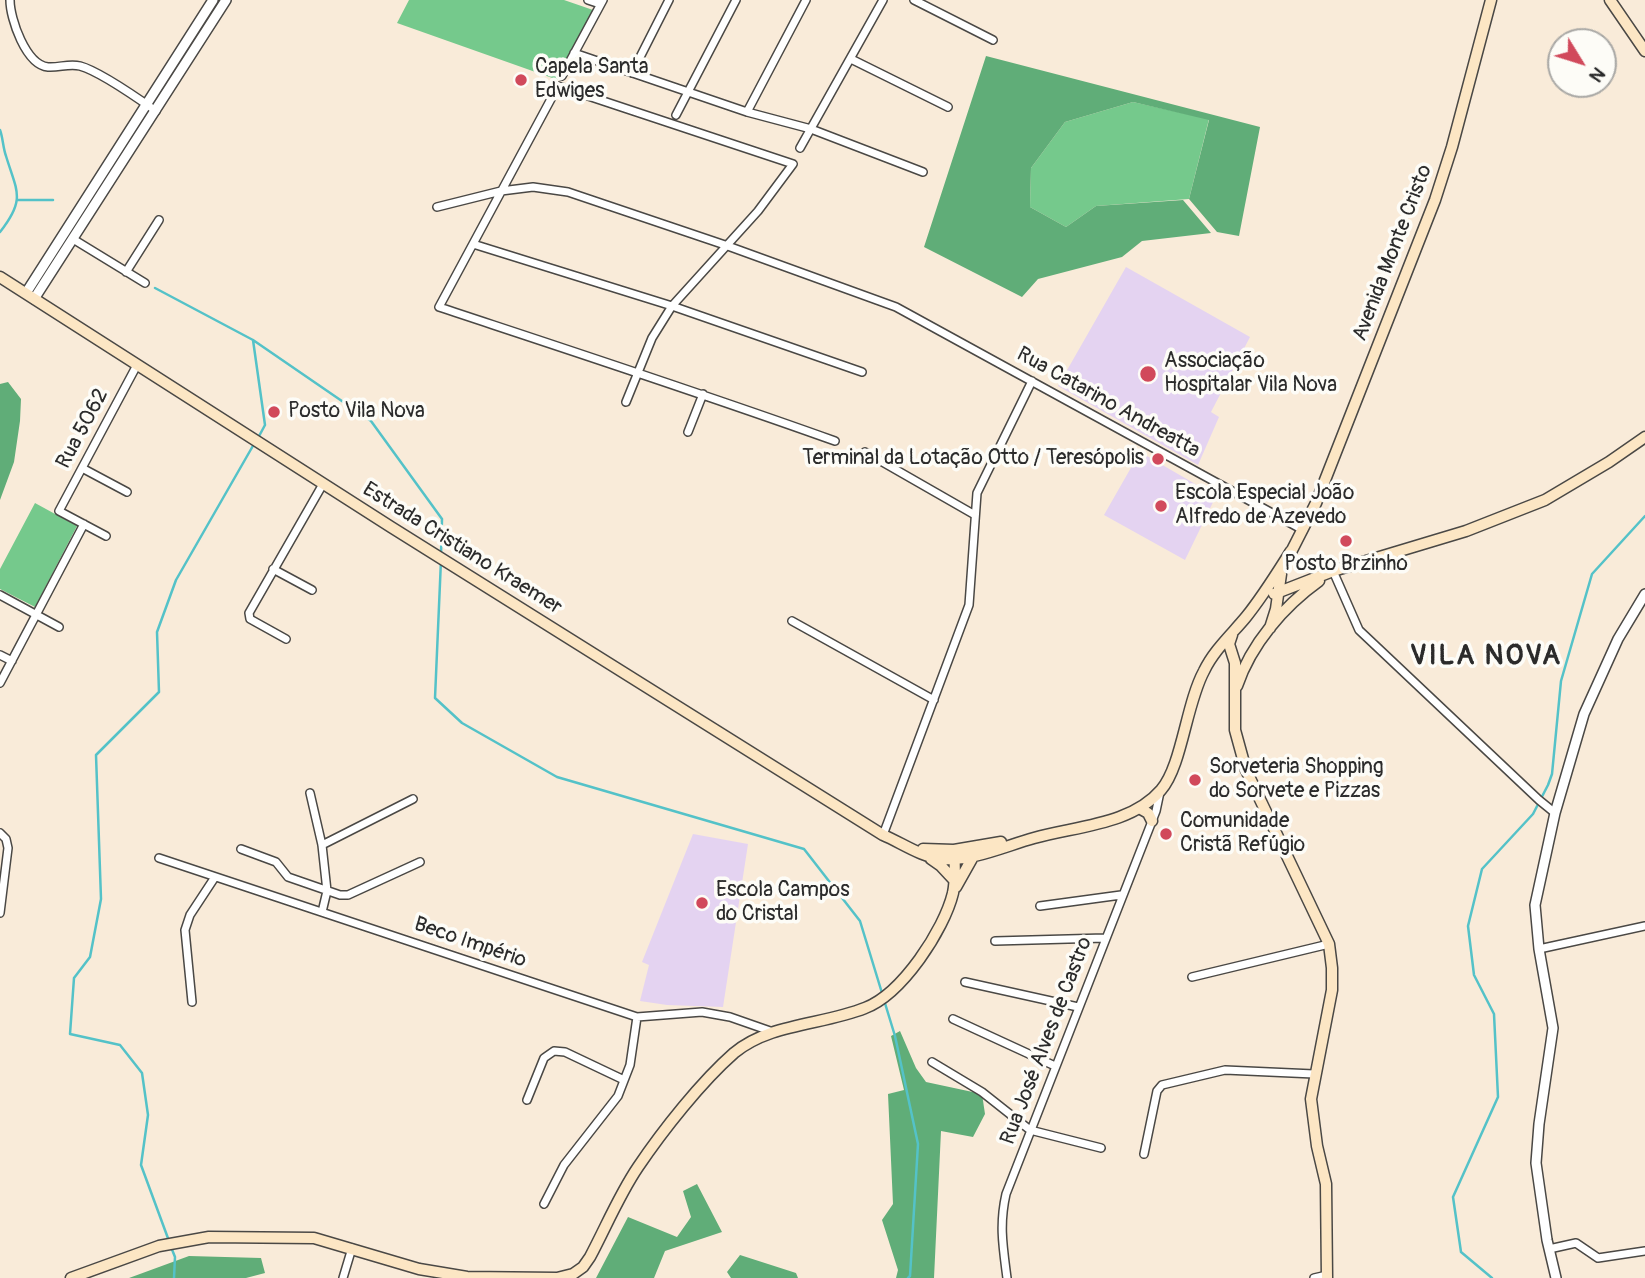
<!DOCTYPE html>
<html>
<head>
<meta charset="utf-8">
<style>
  body { margin:0 }
  #map { position:relative; width:1645px; height:1278px; overflow:hidden; background:#f9ebd9; font-family:Pangolin,sans-serif }
  canvas { display:block }
  .north { position:absolute; left:1547px; top:28px; width:70px; height:70px; box-sizing:border-box; background:#fdfcf7; border:2px solid #a9a8a5; border-radius:50%; rotate:128deg; font-size:19px; font-weight:700; line-height:28px; text-align:center; color:#2b2b2b }
  .north::after { content:''; display:block; margin:auto; width:24px; height:32px; background:#d1495b; clip-path:polygon(50% 0,100% 100%,50% 72%,0 100%) }
</style>
</head>
<body>
<div id="map">
<canvas width="1645" height="1278"></canvas>
<div class="north">N</div>
</div>
<script>
const ctx = document.querySelector('canvas').getContext('2d');
ctx.lineJoin = 'round';
function fillPath(path, color) { ctx.fillStyle = color; ctx.fill(path, 'evenodd'); }
function trace(path, color, width, dash) { ctx.strokeStyle = color; ctx.lineWidth = width; ctx.lineCap = dash ? 'butt' : 'round'; ctx.setLineDash(dash || []); ctx.stroke(path); }
function drawText(font, color, halo, rows, align = 'center') {
  ctx.font = font + ' Pangolin,sans-serif'; ctx.lineWidth = 7; ctx.setLineDash([]); ctx.textBaseline = 'middle'; ctx.strokeStyle = halo; ctx.fillStyle = color; for (const [text, x, y, turn = 0] of rows) {
    ctx.save(); ctx.translate(x, y); ctx.rotate((+turn || 0) * Math.PI / 180); ctx.textAlign = isNaN(turn) ? turn : align; if (halo) ctx.strokeText(text, 0, 0); ctx.fillText(text, 0, 0); ctx.restore();
  }
}
const built = new Path2D(`
  M1126 267 1250 337 1211 412 1219 417 1198 465 1058 386Z
  M1140 452 1216 496 1185 560 1104 515Z
  M693 834 748 844 723 1007 667 1005 640 1001 649 965 642 962Z`);
const green = new Path2D(`
  M409 0H564L593 10 558 80 397 23Z
  M1133 102 1209 119 1189 199 1096 206 1066 227 1030 207 1031 168 1065 122Z
  M35 503 77 526 35 607 0 589V569Z`);
const forest = new Path2D(`
  M986 56 1260 127 1239 236 1217 232 1189 199 1209 120 1133 102 1065 122 1031 168 1030 207 1066 227 1096 206 1183 200 1211 233 1142 241 1122 257 1038 279 1022 297 924 247Z
  M8 382 21 399 20 421 14 462 0 500V384Z
  M900 1031 916 1068 926 1082 982 1094 985 1114 973 1137 941 1131 934 1278H896L898 1270 882 1220 893 1204 888 1094 904 1090 891 1036Z
  M697 1184 722 1232 665 1251 654 1278H596L628 1217 677 1237 691 1217 683 1191Z
  M740 1255 796 1273 798 1278H731L727 1272Z
  M189 1256 261 1258 265 1273 246 1278H129Z`);
const stream = new Path2D(`
  M0 130C3 138 3 148 6 156 17 192 26 199 0 232
  M18 200H53
  M155 288 253 340 371 421 442 519 441 554
  M253 340 265 425 258 438
  M441 560 435 698 462 723 557 777 804 849 860 921 882 993
  M884 1000 895 1036 918 1144 910 1276 908 1278
  M169 1241 141 1165 148 1115 142 1073 120 1045 70 1034 74 978 90 957 101 899 96 755 159 692 157 632 176 580 254 444
  M171 1247 175 1257 174 1278
  M1492 1278 1461 1252 1453 1197 1498 1097 1494 1014 1474 975 1468 926 1482 869 1533 814 1548 785 1552 774 1561 681 1592 574 1645 516`);
const minor = new Path2D(`
  M10 0C10 19 26 65 48 67 59 68 69 63 80 66 99 71 139 99 156 111
  M588 0 600 4
  M914 0 993 40
  M574 53 747 112 811 129 923 172
  M851 59 948 107
  M632 73 669 0
  M562 76 603 0
  M747 112 806 0
  M676 115 736 0
  M800 148 883 0
  M437 207 501 191 533 187 568 192 725 245 896 307 1303 530
  M73 239 145 283
  M473 244 672 306 862 372
  M126 272 159 220
  M626 402 652 338 672 306 758 211 793 164 558 86 439 307C572 351 704 394 835 441
  M688 432 703 394
  M865 452 975 515
  M82 468 127 492
  M106 536 59 511 137 365
  M273 569 312 590
  M1333 571 1359 630 1539 800 1555 813
  M0 595 59 627
  M792 621 934 700
  M286 639 250 619 249 613 323 484
  M0 655 12 661
  M0 683 84 524
  M310 793 322 845 327 891 322 912
  M0 833 6 839 8 848 0 913
  M883 835 969 605 977 493 1032 381
  M322 845 413 799
  M241 849 276 862 288 877 340 895H348L420 862
  M159 858 637 1017 702 1012 730 1017 773 1032
  M1040 906 1121 895
  M995 941 1105 938
  M1539 949 1645 926
  M1192 977 1329 944
  M965 982 1078 1007
  M192 1002 185 930 190 915 215 877
  M953 1019 1055 1066
  M932 1062 982 1092 1030 1130 1101 1148
  M527 1100 544 1058 554 1051 565 1052 624 1080
  M1144 1154 1157 1091 1162 1085 1225 1070 1314 1074
  M544 1204 564 1165 618 1096 630 1065 637 1017
  M1549 1249 1576 1243 1598 1258 1645 1251
  M343 1278 352 1248
  M1007 1278C1003 1247 999 1225 1006 1194L1156 811 1160 792
  M1314 1278 1327 1275`);
const tertiary = new Path2D(`
  M26 293 213 0
  M34 299 226 0
  M1556 1278 1547 1240 1536 1163 1539 1124 1553 1028 1539 949 1535 905 1555 813 1584 714 1618 639 1645 594`);
const secondary = new Path2D(`
  M1610 0 1645 51
  M0 277 391 527 883 835C902 843 921 857 942 859 973 861 1005 846 1034 838 1076 826 1131 825 1161 790 1182 766 1186 704 1204 671 1214 650 1232 634 1246 617 1263 596 1277 573 1291 551
  M1290 554 1316 503 1435 200 1452 147 1491 0
  M1274 594 1333 571 1466 531 1545 500 1609 462 1645 437
  M1270 628 1276 609 1281 574
  M1232 635 1229 644 1235 663V730L1246 770 1329 944 1332 968V990L1311 1099 1317 1146 1326 1184 1327 1278
  M1237 686C1251 644 1284 606 1319 581
  M1139 808 1148 813 1152 821
  M923 849 954 850 1001 842
  M931 859 941 866 955 881
  M956 887 974 855
  M71 1278 159 1246 209 1237 314 1238 419 1269 467 1277 557 1278 573 1274 583 1267 590 1257C606 1227 619 1195 638 1167 663 1130 701 1082 734 1053 770 1023 823 1025 865 1008 902 994 944 930 953 893 956 879 955 864 954 850`);
const markers = [
  [521,80,7,"#d1495b"],
  [1148,374,9,"#d1495b"],
  [274,412,7,"#d1495b"],
  [1158,459,7,"#d1495b"],
  [1161,506,7,"#d1495b"],
  [1346,541,7,"#d1495b"],
  [1195,780,7,"#d1495b"],
  [1166,834,7,"#d1495b"],
  [702,903,7,"#d1495b"]
];
const poiNames = [
  ["Capela Santa",535,68],
  ["Edwiges",535,92],
  ["Associação",1164,362],
  ["Hospitalar Vila Nova",1164,386],
  ["Posto Vila Nova",288,412],
  ["Terminal da Lotação Otto / Teresópolis",1144,459,"right"],
  ["Escola Especial João",1175,494],
  ["Alfredo de Azevedo",1175,518],
  ["Posto Brzinho",1346,565,"center"],
  ["Sorveteria Shopping",1209,768],
  ["do Sorvete e Pizzas",1209,792],
  ["Comunidade",1180,822],
  ["Cristã Refúgio",1180,846],
  ["Escola Campos",716,891],
  ["do Cristal",716,915]
];
const streetNames = [
  ["Avenida Monte Cristo",1393,253,-69],
  ["Rua Catarino Andreatta",1108,403,29],
  ["Rua 5062",83,429,-62],
  ["Estrada Cristiano Kraemer",462,549,32],
  ["Beco Império",470,943,19],
  ["Rua José Alves de Castro",1047,1041,-69]
];
const districtNames = [
  ["VILA NOVA",1486,657]
];
fillPath(built, '#e4d3f1');
fillPath(green, '#75c98c');
fillPath(forest, '#60ad78');
trace(stream, '#54c2c8', 2.5);
trace(minor, '#4a4845', 10);
trace(tertiary, '#4a4845', 12);
trace(secondary, '#4a4845', 13);
trace(minor, '#fff', 7);
trace(tertiary, '#fff', 9);
trace(secondary, '#fce6c4', 10);
for (const [x, y, r, color] of markers) { const dot = new Path2D(); dot.arc(x, y, r, 0, 2 * Math.PI); ctx.fillStyle = color; ctx.fill(dot); trace(dot, '#fdfcf7', 2.5); }
drawText('21px', '#2b2b2b', '#fdfcf7', poiNames, 'left');
drawText('21px', '#2b2b2b', '#fdfcf7', streetNames);
ctx.letterSpacing = '2px';
drawText('bold 28px', '#2b2b2b', '#fdfcf7', districtNames);
ctx.letterSpacing = '0px';
</script>
</body>
</html>
